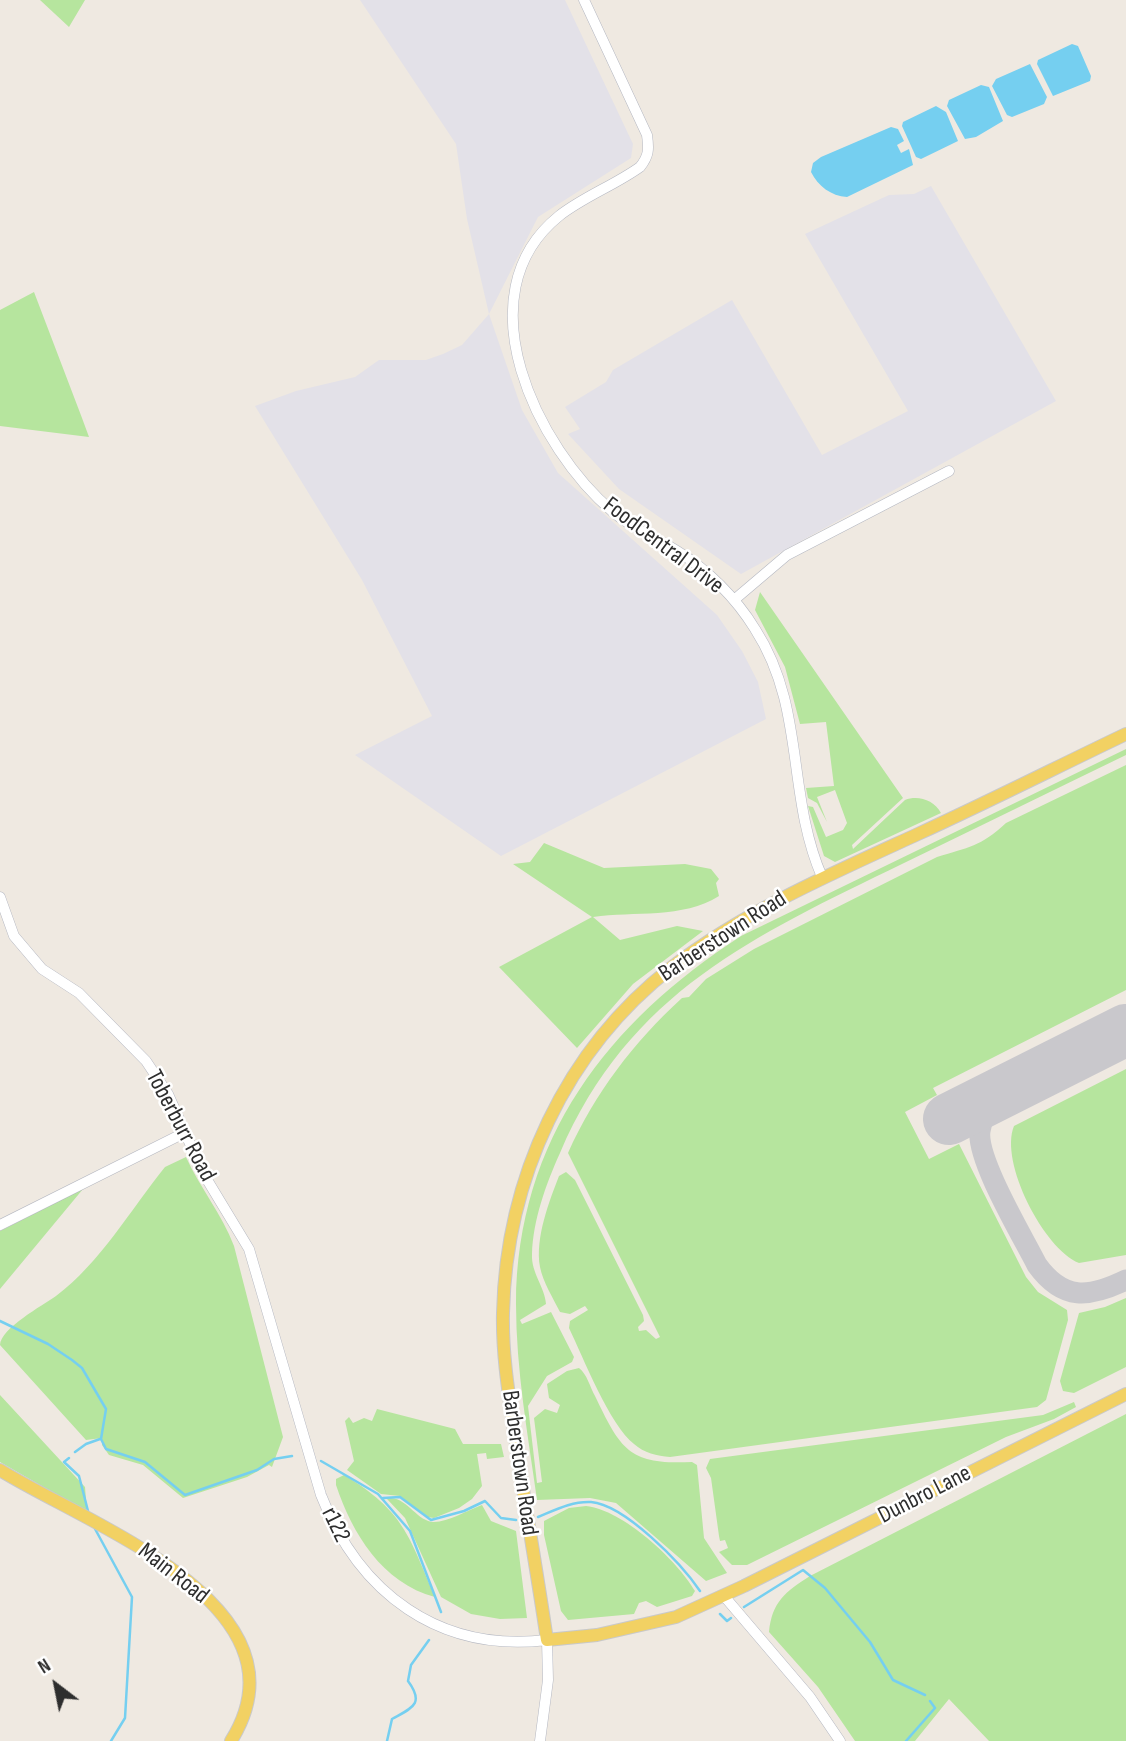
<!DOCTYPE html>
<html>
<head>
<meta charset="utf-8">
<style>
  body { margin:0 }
  #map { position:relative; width:1126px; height:1741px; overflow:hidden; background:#efe9e1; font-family:"Sofia Sans Condensed",sans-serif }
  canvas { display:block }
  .north { position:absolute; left:21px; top:1650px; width:70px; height:70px; -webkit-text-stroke:5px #fff; paint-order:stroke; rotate:328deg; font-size:19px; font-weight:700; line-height:28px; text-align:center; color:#2e2e2e }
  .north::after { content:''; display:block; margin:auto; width:24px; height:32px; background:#2e2e2e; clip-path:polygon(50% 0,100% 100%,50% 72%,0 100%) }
</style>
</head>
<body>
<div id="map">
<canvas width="1126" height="1741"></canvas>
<div class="north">N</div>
</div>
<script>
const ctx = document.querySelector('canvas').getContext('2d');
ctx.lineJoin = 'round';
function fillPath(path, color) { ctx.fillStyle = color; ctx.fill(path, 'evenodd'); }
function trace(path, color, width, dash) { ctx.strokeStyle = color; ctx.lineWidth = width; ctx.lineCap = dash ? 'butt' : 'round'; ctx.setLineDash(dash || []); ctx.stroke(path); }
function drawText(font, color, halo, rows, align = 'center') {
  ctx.font = font + ' "Sofia Sans Condensed",sans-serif'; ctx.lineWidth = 5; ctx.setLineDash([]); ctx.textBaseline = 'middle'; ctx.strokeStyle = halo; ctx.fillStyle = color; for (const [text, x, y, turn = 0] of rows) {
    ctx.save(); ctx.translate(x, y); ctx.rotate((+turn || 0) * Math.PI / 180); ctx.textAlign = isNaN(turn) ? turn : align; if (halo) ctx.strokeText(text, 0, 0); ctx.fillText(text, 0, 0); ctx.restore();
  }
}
const industrial = new Path2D(`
  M360 0H565L633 144 631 158 538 217 489 314 522 410 558 473 717 615 742 651 758 682 766 719 501 856 355 755 432 716 362 580 255 406 296 391 355 377 379 360H426L443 354 462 345 489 314 467 219 456 144Z
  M931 186 1056 401 741 574 619 489 568 434 580 429 565 407 606 382 613 370 732 300 822 455 908 411 805 234 889 195 914 194Z`);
const green = new Path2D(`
  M40 0H85L69 27Z
  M34 292 82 418 89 437 0 426V310Z
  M760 592 903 798 852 845 853 849 905 800C918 795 934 800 941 813L835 862 824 856 808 806 813 807 826 837 843 830 847 823 835 790 817 797 827 822 817 803 808 798 806 788 834 786 826 722 800 724 785 667 755 610Z
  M1126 749V755C1051 791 977 828 902 864 754 936 629 992 560 1153 546 1184 533 1220 532 1254 531 1273 545 1287 546 1304L520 1320 522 1324 551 1312 574 1357 572 1362 547 1376 528 1406 537 1483 542 1482 534 1418 545 1409 557 1413 560 1405 549 1398 547 1384 567 1371 579 1368C587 1374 590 1387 595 1396 621 1450 629 1465 692 1462L697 1465 704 1538 727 1573 706 1581 616 1503 590 1498 537 1500C528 1435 516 1370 516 1304 517 1139 608 1022 741 936Z
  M1126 765V990L933 1088 937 1095 905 1112 929 1159 959 1144 1026 1277 1038 1292 1067 1310 1068 1320 1046 1400 1037 1407 670 1457C657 1456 644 1453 634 1444 610 1426 583 1357 569 1328L570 1321 588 1310 585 1306 570 1314 560 1312C553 1298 543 1282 540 1267 535 1238 549 1202 559 1176L566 1172 575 1180 643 1315 644 1321 638 1327 639 1331 646 1330 656 1339 660 1337 568 1153C595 1093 633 1043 682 998L689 997 706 979 754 949 937 857C969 847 980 847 1006 823Z
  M544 843 604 868 685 864 711 869 719 879 716 883 719 896C683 919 634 911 593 917L620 940 677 926 703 931 633 984 577 1048 499 967 592 917 513 864 530 862Z
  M1126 1069V1255L1079 1263C1044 1249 999 1162 1014 1126Z
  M186 1157C200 1188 222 1214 234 1246L283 1437 272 1467 269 1465 247 1477 183 1498 143 1465 109 1455 102 1445V1438L86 1440 0 1345C1 1328 42 1306 56 1296 100 1263 131 1209 165 1167Z
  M83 1189 0 1289V1231Z
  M1126 1298V1367L1074 1393 1063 1391 1060 1381 1079 1313 1105 1307Z
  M0 1395 85 1487 87 1512 0 1462Z
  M1074 1402 1076 1407 1054 1419 1006 1437 747 1565H732L719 1552 728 1548 725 1540 720 1541 719 1536 711 1478 706 1468 710 1459 1043 1415Z
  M377 1409 455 1429 463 1444H501L504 1457 487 1459 486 1453 477 1454 482 1486 472 1499 459 1508 434 1518 427 1517 400 1496 381 1494 347 1470 354 1461 345 1421 349 1417 353 1423 364 1418 372 1421Z
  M1126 1414V1741H989L949 1699 915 1741H855L818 1687 769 1632C772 1602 785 1592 810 1576Z
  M344 1475C404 1511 409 1536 435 1597 382 1583 352 1533 336 1485V1479Z
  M391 1498C408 1499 418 1522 434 1522 448 1522 468 1510 482 1505L491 1521 516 1531 527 1618 500 1619 471 1614 441 1597 405 1518 387 1499Z
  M586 1506C623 1510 676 1559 695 1591L692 1596 657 1607 646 1601 639 1603 634 1614 568 1620 561 1611 544 1535V1521L569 1508Z`);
const water = new Path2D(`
  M1072 44 1078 46 1091 76 1090 81 1053 96 1037 64 1038 60Z
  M1030 64 1047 97 1044 104 1012 117 1007 115 992 86 996 79Z
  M981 85 989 87 1003 121 976 137 965 139 947 106 949 100Z
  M936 106 946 112 958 141 921 159 916 157 902 126 903 122Z
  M891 127 898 129 904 141 897 145 901 153 909 149 913 165 847 197C831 196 818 186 811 172L813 163 821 157Z`);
const stream = new Path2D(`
  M0 1321 48 1344 72 1360 82 1368 106 1409 101 1439 106 1449 145 1462 185 1495 257 1470 274 1459 292 1456
  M75 1452 86 1444 100 1439
  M69 1458 64 1462 79 1476 88 1511
  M321 1461 378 1494 410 1531 441 1612
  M383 1498 400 1497 431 1520 464 1511 485 1501 501 1518 516 1520
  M538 1517C555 1510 572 1501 591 1502 625 1505 681 1563 700 1591
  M94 1527 132 1597 125 1718 111 1741
  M744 1607 803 1570 825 1588 870 1642 893 1680 925 1695
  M720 1614 727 1621 731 1618
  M387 1741 392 1719C412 1708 425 1704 408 1681L411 1665 429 1640
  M906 1741 935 1708 930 1701`);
const taxiway = new Path2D(`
  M1010 1088C995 1100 983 1111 980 1131 976 1159 1023 1237 1037 1265 1063 1301 1089 1298 1126 1280`);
const runway = new Path2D(`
  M949 1119 1126 1030`);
const minor = new Path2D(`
  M584 0 647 135C649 149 649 156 640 167 615 185 583 197 559 216 461 295 538 449 613 512 632 528 656 538 677 551 708 570 736 598 755 629 806 708 786 794 822 877
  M734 600 787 555 949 471
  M0 897 14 936 42 969 79 993 146 1061 168 1094 203 1173 249 1249 321 1495C359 1593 439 1653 547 1640L548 1680 540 1741
  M0 1225 184 1133
  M724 1596 810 1697 840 1741`);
const major = new Path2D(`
  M1126 734C1057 767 988 802 918 834 833 873 747 910 672 967 565 1050 506 1179 503 1313 502 1354 509 1396 515 1437 525 1505 537 1572 547 1640L597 1635 676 1617 744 1586 1126 1394
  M0 1470C86 1524 316 1605 231 1741`);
const streetNames = [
  ["FoodCentral Drive",663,546,37],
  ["Barberstown Road",723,937,-33],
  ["Toberburr Road",180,1126,62],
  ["Barberstown Road",519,1463,82],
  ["Dunbro Lane",925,1495,-27],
  ["r122",335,1525,64],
  ["Main Road",173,1574,38]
];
fillPath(industrial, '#e3e1e8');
fillPath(green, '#b6e59e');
fillPath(water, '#75cff0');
trace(stream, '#75cff0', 2.5);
trace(taxiway, '#c9c8cc', 21);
trace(runway, '#c9c8cc', 52);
trace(minor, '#b4b7c1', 11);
trace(major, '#c9c9c9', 14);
trace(minor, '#fff', 10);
trace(major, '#f2d163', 12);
drawText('24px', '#2e2e2e', '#fff', streetNames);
</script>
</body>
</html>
